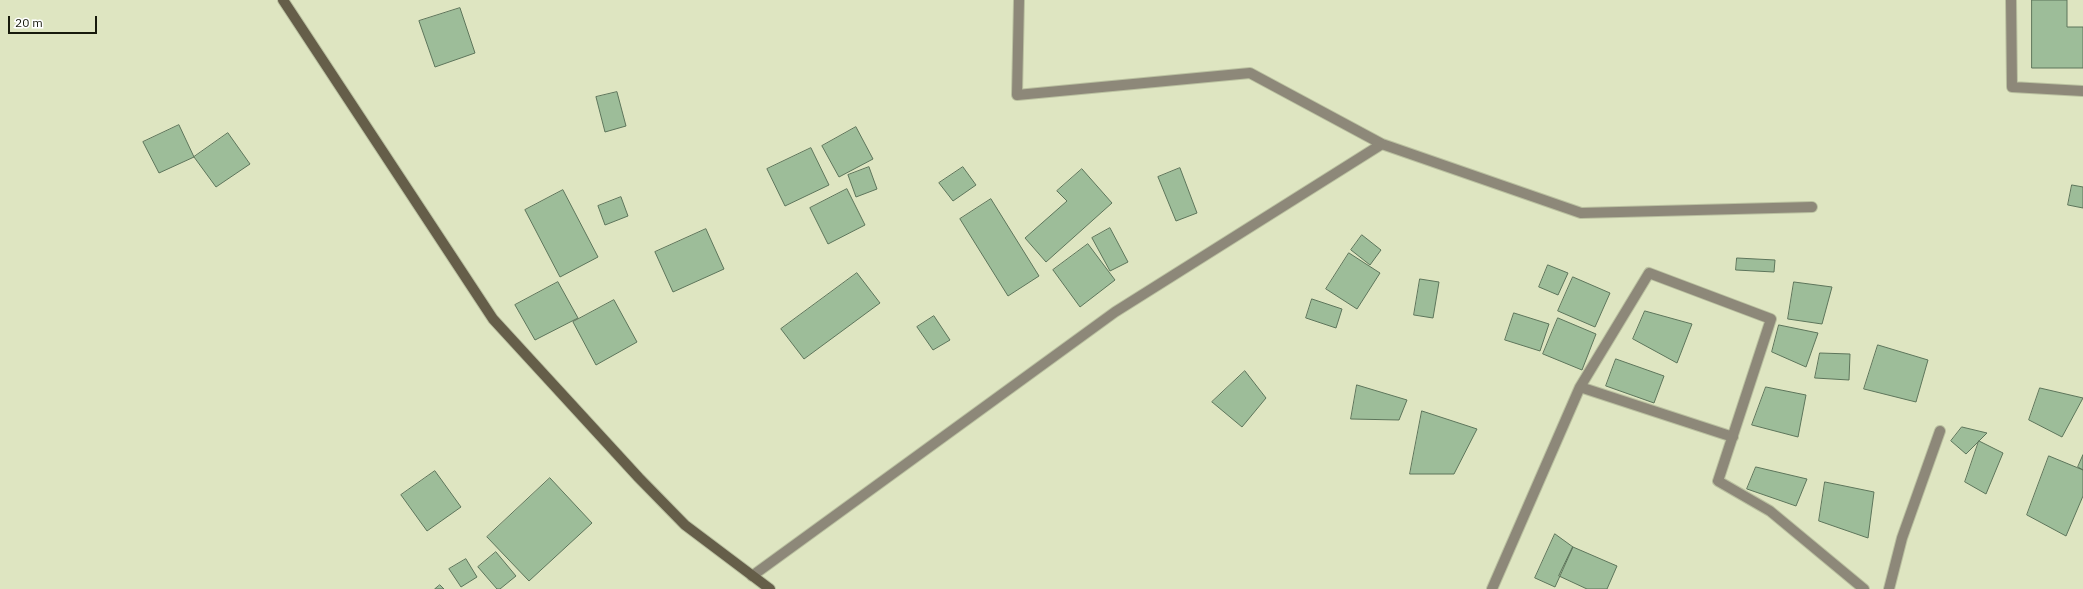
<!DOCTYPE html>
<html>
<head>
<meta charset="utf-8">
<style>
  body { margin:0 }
  #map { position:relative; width:2083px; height:589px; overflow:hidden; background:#dee5c1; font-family:"IBM Plex Sans",sans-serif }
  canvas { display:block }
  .scale { position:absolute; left:8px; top:16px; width:89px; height:18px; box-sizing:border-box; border:2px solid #17190c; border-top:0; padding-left:5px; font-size:12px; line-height:14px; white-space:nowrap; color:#17190c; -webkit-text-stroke:3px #fff; paint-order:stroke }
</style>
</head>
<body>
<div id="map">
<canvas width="2083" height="589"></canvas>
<div class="scale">20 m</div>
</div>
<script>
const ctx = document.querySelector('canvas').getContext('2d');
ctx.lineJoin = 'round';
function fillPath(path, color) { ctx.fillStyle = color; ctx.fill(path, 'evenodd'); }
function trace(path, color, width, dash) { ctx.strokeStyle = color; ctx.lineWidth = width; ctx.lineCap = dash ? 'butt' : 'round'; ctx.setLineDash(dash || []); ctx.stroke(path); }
const building = new Path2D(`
  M2032 0H2067V27H2083V68H2032Z
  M460 8 475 53 435 67 419 21Z
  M617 92 626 126 605 132 596 97Z
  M179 125 194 157 159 173 143 142Z
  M856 127 873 159 839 177 822 146Z
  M228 133 250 164 216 187 194 157Z
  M811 148 829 185 785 206 767 169Z
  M869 167 877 189 856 197 848 175Z
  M963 167 976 185 953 201 939 183Z
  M1180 168 1197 213 1176 221 1158 177Z
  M1082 169 1112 203 1046 262 1025 238 1067 201 1057 191Z
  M2072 185 2083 187V208L2068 205Z
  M847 189 865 225 828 244 810 208Z
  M563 190 598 257 560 277 525 210Z
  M621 197 628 216 605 225 598 206Z
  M991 199 1039 276 1008 296 960 219Z
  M1110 228 1128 262 1110 271 1092 238Z
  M706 229 724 269 673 292 655 252Z
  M1362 235 1381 250 1370 265 1351 250Z
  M1088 244 1115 280 1080 307 1053 270Z
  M1349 253 1380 273 1357 309 1326 289Z
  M1737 258 1775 260 1774 272 1736 270Z
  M1548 265 1568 273 1558 295 1539 287Z
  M857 273 880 303 804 359 781 329Z
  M1573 277 1610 293 1595 327 1558 311Z
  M1420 279 1439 282 1433 318 1414 315Z
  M558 282 578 318 535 340 515 305Z
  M1794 282 1832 287 1822 324 1788 319Z
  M1312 299 1342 309 1336 328 1306 318Z
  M614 300 637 342 596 365 573 322Z
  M1645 311 1692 324 1677 363 1633 339Z
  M1514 313 1549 324 1540 351 1505 340Z
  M934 316 950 340 933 350 917 327Z
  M1558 318 1596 334 1582 370 1543 354Z
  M1779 325 1818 333 1806 367 1772 352Z
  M1878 345 1928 360 1916 402 1864 389Z
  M1820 353 1850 354 1849 380 1815 378Z
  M1616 359 1664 376 1654 403 1606 386Z
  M1245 371 1266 398 1242 427 1212 402Z
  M1357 385 1407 400 1399 420 1351 419Z
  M1766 387 1806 395 1798 437 1752 425Z
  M2040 388 2083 398 2062 437 2029 420Z
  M1422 411 1477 429 1454 474H1410Z
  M1962 427 1987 433 1966 454 1951 441Z
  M1979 441 2003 453 1986 494 1965 482Z
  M2083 455V470L2078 467Z
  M2049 456 2083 470V496L2066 536 2027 515Z
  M1756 467 1807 479 1796 506 1747 489Z
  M435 471 461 507 427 531 401 495Z
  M550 478 592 523 529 581 487 537Z
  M1825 482 1874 492 1868 538 1819 521Z
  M1555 534 1573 547 1555 587 1535 578Z
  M1573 547 1617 566 1607 589H1587L1559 576Z
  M496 552 516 576 500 589H497L478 567Z
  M466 559 477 577 461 587 449 569Z
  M440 585 444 589H435Z`);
const street = new Path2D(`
  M1019 0 1017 95 1250 73 1382 144
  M2011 0 2012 87 2083 91
  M1733 437 1580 387 1649 273 1771 319 1718 481 1770 511 1864 589
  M752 576 1115 312 1382 144 1581 213 1812 207
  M1492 589 1580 387
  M1889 589 1902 538 1940 431`);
const secondary = new Path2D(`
  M283 0 493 319 639 478 685 525 770 589`);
fillPath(building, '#9dbd99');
trace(building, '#5d755b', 1);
trace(street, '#bac0a0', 12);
trace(secondary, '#bac0a0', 12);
trace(street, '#8d8879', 10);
trace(secondary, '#655e49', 10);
</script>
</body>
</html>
